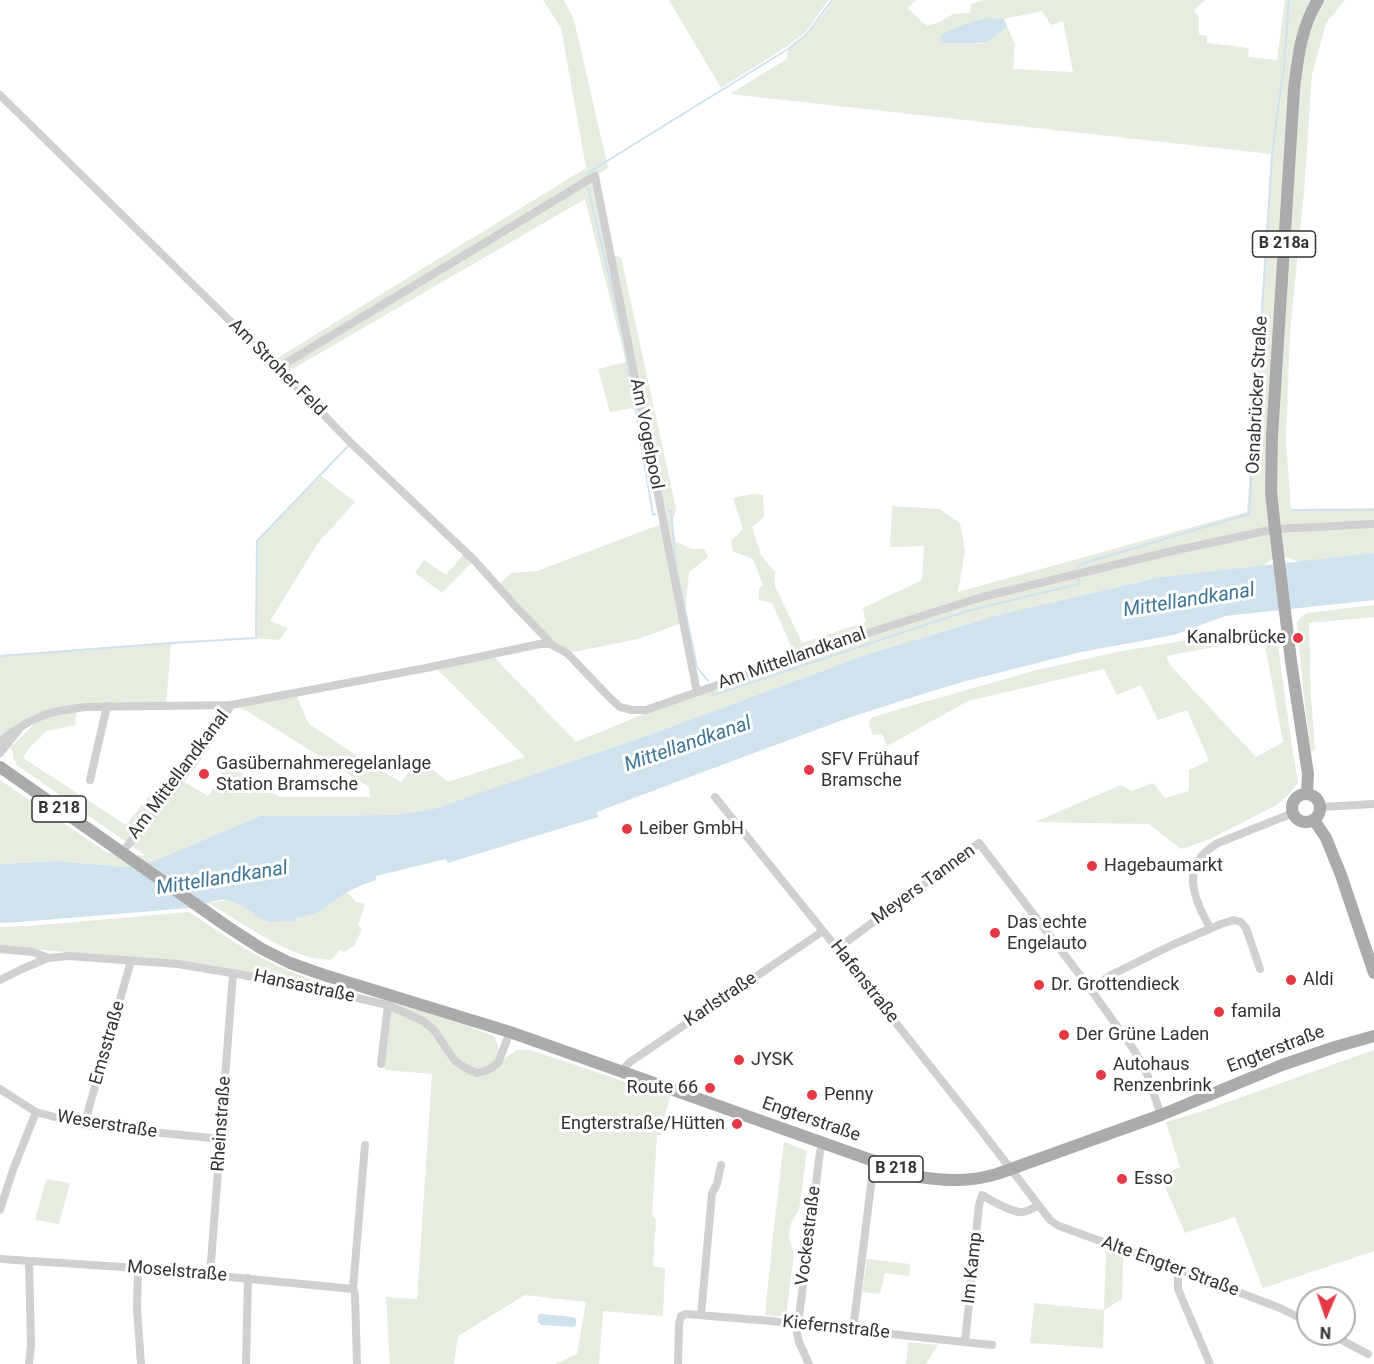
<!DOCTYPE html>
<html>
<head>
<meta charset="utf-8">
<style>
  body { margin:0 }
  #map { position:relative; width:1374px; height:1364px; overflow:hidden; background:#fff; font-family:Roboto,sans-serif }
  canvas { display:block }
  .north { position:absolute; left:1296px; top:1286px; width:60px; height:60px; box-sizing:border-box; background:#fff; border:2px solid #adadad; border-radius:50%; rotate:182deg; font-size:16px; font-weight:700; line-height:24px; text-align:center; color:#333 }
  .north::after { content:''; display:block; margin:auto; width:21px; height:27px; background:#e63946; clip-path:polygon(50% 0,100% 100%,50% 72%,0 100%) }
</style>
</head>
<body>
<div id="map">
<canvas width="1374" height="1364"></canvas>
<div class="north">N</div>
</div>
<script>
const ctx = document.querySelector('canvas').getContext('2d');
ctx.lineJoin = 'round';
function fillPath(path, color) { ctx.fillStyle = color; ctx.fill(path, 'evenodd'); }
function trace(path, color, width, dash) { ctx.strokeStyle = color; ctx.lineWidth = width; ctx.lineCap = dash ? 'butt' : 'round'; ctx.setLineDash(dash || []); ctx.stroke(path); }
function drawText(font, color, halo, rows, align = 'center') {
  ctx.font = font + ' Roboto,sans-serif'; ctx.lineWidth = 6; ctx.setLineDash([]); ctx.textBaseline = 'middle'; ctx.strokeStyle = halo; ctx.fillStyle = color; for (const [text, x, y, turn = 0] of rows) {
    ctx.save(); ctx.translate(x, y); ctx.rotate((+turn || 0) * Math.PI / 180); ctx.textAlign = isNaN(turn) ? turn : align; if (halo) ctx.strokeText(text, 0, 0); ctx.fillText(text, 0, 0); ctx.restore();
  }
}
const green = new Path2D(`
  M543 0H564L574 20 608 168 595 176 611 255 621 257 676 509 671 526 677 542 691 549H704L708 557 689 572 684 622 638 639 568 653 560 644 548 646 495 588 511 573 537 571 664 523 640 407 610 412 598 369 626 362 585 199 284 374 271 362 586 168 561 28Z
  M669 0H828L806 32 786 47 721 88Z
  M833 0H917L907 8 927 26 940 22 953 14 970 13 971 4 985 0H1205L1194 10 1199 17V34L1207 36V43L1249 48 1248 57 1277 60 1285 0H1345L1326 23 1312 75 1304 191 1290 332 1286 441 1291 509 1374 508V553L1299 562 1278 554 1263 566 1161 577 998 615 871 653 646 736 433 809 395 815 260 816 154 861 124 867 58 861 0 864V780L106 852 146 856 17 765 13 757V752L10 748 42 716C26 720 13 725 0 738V656L171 643 166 706 77 708 75 725 47 731 29 748 23 758 126 825 149 796 180 763 188 769 181 780 208 796 222 775 214 762 218 758 280 797H370L369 787 247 711 231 705 295 693 309 724 365 761 401 782 419 759 448 782 525 757 436 668 493 656 576 742 697 692 796 657 772 603 759 600V589L763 584 753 559 733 551 731 541 743 529 733 498 751 494 763 495 764 517 752 527 761 555 775 572V586L802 643 866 622 863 608 922 580 924 546 890 547 892 506 939 509 960 523 965 551 958 592 1247 512 1272 154 730 94 787 59 788 49C806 35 822 20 833 0ZM1042 11 1051 25 1063 21 1073 72 1013 69 1015 44 1007 26 982 44 945 43 988 18 1004 19Z
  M321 476 355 502 318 543 270 621 288 628 279 640 256 638 257 541Z
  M465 552 474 560 442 593 415 573 424 560 446 575Z
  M1374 605V617L1309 623 1311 696 1315 749 1311 752 1303 690 1297 623 1301 617 1307 613Z
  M1241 631H1263L1273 634 1278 646 1291 740 1298 782 1289 794 1275 806 1210 839 1181 849 1149 824 1035 822 1121 785 1131 791 1153 783 1165 798 1189 791V770L1209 760 1187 710 1158 720 1141 685 1117 695 1104 669 968 701 887 746 882 734 873 735 869 725 871 718 889 712 1037 670 1117 652ZM1252 640 1265 645 1283 742 1256 757 1170 665 1166 656Z
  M347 892 356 902 365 904 358 926 362 929 354 946 344 952 340 950 331 960C325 959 318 959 312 958 277 948 240 922 209 903L230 900 236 902 265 921 288 920 294 922 298 917 317 913Z
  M189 912C222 934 255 957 292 972 339 991 389 1001 438 1016 457 1021 476 1029 494 1036L498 1045V1063L517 1050H531L670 1097 663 1121 662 1135H657L652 1214 656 1220 653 1266 665 1268 663 1316 603 1311 599 1364H555L577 1354 586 1302 525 1295 458 1336 454 1364H390L386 1297 417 1299 432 1074 386 1070 381 1064 387 1005 132 958 0 946V927L29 926Z
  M1374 1050V1251L1263 1288 1235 1217 1185 1233 1161 1177 1180 1167 1166 1122 1203 1111Z
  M784 1142 807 1151 799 1210 791 1223 789 1238 794 1254 786 1317 765 1315 774 1226Z
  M46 1179 70 1183 59 1224 35 1220Z
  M1106 1251 1123 1257 1122 1299 1104 1310 1103 1348 1030 1343 1034 1303 1104 1310Z
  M867 1259 910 1264 909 1276 885 1273 880 1294 862 1292Z
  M908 1342 938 1345 926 1364H906Z`);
const water = new Path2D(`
  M988 18 1004 19 1007 26C1000 31 994 38 988 41 982 45 950 43 941 43V35C957 27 971 21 988 18Z
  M1374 553V600L1225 616 1174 635 1081 652 966 681 926 693 848 718 671 784 597 812 598 817 448 863 446 859 376 876V880L362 885 347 892 317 913 297 918 294 922C284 918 275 924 266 921 262 920 257 916 253 913 233 900 224 894 201 907L20 922 0 923V864L58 861 124 867 154 861 260 816 395 815 433 809 646 736 871 653 998 615 1161 577Z
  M541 1314 573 1317 576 1319V1325L574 1327 541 1325 538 1322V1315Z`);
const stream = new Path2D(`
  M586 174 788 49 807 34 832 0
  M588 188 623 336 653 515 656 514
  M1292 510H1374
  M668 511H671L676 568
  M1249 514 1272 154 1284 66 1289 0
  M1078 568V565L1248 514
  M678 576 697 667 708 681
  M0 656 171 643 256 638 257 541 349 445
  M712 691 713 695 971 610 1079 584V580`);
const street = new Path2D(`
  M0 95 284 374 351 443 474 560 518 609 549 641 550 644
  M278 368 595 176 697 692
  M0 742 12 732 29 722 44 715 58 711 85 707 231 705 426 668 540 644H550L567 653 610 698 620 707 632 710H646L849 639 982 597 1168 552 1275 529 1374 524
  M0 753 18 731
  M90 780 107 706
  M715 797 823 931 980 1129 1050 1220 1059 1226 1175 1268 1280 1308 1308 1322
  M1320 807 1374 804
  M127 846C163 801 203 756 231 705
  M1210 928C1193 896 1179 866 1218 843L1293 813
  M0 949 33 952 48 958 68 956 178 964 243 975 349 996 388 1005 423 1021 434 1030 455 1061 469 1070 477 1073 488 1070 498 1063 510 1032
  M837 949 979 843 1089 987 1134 1050 1147 1074 1161 1115
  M0 980 22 969 48 958
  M1090 989 1111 975 1172 945 1221 924 1234 920 1241 922 1246 928 1260 969
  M381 1064 388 1005
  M622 1073 625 1067 630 1062 823 931
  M0 1089 36 1112 84 1125 221 1139
  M84 1125 131 961
  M0 1210 13 1170 36 1112
  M0 1259 138 1268 353 1289
  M29 1261 31 1345 29 1364
  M138 1268 137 1309 141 1364
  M1181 1270 1178 1278V1289L1210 1364
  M210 1275 233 973
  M701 1315 712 1193 717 1184 721 1165
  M853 1330 874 1161
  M1330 1334 1368 1354
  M965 1342 979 1205 982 1195C992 1201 1007 1210 1019 1212 1026 1213 1032 1209 1038 1205
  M246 1364 248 1278
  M357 1364 355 1294 353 1289 365 1145
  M678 1364 679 1324 681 1316 686 1314 771 1321 992 1345
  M809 1364 799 1342 797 1333 820 1152 823 1143`);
const primary = new Path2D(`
  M0 767 228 927 262 949 290 963 324 975 510 1032 919 1177C947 1181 969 1182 997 1174L1161 1115 1282 1065 1335 1047 1374 1036
  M1307 793 1308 774 1291 661 1275 529 1271 492 1272 436 1294 89C1298 57 1301 27 1318 0
  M1292 808a14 14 0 1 1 28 0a14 14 0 1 1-28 0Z
  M1314 820 1326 838 1341 875 1374 973`);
const markers = [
  [1298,638,6,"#e63946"],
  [809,770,6,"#e63946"],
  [204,774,6,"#e63946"],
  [627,829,6,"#e63946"],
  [1092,866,6,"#e63946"],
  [995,933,6,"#e63946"],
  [1291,980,6,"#e63946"],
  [1039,985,6,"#e63946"],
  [1219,1012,6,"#e63946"],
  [1064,1035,6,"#e63946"],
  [739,1060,6,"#e63946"],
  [1101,1075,6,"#e63946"],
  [710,1088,6,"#e63946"],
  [812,1095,6,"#e63946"],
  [737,1124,6,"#e63946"],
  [1122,1179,6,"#e63946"]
];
const shields = [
  [1284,244,63],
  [59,809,54],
  [896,1169,54]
];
const shieldNames = [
  ["B 218a",1284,244],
  ["B 218",59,809],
  ["B 218",896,1169]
];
const streetNames = [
  ["Am Stroher Feld",277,368,45],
  ["Osnabrücker Straße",1258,395,-87],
  ["Am Vogelpool",646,434,79],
  ["Am Mittellandkanal",792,659,-19],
  ["Am Mittellandkanal",179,775,-53],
  ["Meyers Tannen",924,885,-36],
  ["Hafenstraße",864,982,52],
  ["Hansastraße",304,987,12],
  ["Karlstraße",721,1000,-34],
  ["Emsstraße",108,1043,-74],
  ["Engterstraße",1276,1050,-21],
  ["Engterstraße",811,1120,19],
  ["Rheinstraße",222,1124,-86],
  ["Weserstraße",107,1125,9],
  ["Vockestraße",809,1236,-83],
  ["Alte Engter Straße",1170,1267,20],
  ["Im Kamp",973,1268,-84],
  ["Moselstraße",177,1272,5],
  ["Kiefernstraße",836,1328,6]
];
const poiNames = [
  ["Kanalbrücke",1286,638,"right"],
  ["SFV Frühauf",821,760],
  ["Bramsche",821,781],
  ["Gasübernahmeregelanlage",216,764],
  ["Station Bramsche",216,785],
  ["Leiber GmbH",639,829],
  ["Hagebaumarkt",1104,866],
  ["Das echte",1007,923],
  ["Engelauto",1007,944],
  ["Aldi",1303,980],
  ["Dr. Grottendieck",1051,985],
  ["famila",1231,1012],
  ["Der Grüne Laden",1076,1035],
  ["JYSK",751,1060],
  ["Autohaus",1113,1065],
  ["Renzenbrink",1113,1086],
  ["Route 66",698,1088,"right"],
  ["Penny",824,1095],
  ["Engterstraße/Hütten",725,1124,"right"],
  ["Esso",1134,1179]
];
const waterNames = [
  ["Mittellandkanal",1189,601,-9],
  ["Mittellandkanal",688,745,-19],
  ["Mittellandkanal",222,879,-9]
];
fillPath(green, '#e6ecdf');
fillPath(water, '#cfe2ee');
trace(stream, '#cfe2ee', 2);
trace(street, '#d0d0d0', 8);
trace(primary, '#ababab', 12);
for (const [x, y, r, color] of markers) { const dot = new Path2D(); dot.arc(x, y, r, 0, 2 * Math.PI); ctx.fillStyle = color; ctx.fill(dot); trace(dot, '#fff', 2); }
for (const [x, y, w] of shields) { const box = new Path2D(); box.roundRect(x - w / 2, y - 13, w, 26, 4.5); ctx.fillStyle = '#fff'; ctx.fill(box); trace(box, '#333', 1.5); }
drawText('bold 16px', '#333', null, shieldNames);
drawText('18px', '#333', '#fff', streetNames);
drawText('18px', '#333', '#fff', poiNames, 'left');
drawText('italic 20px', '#3f7597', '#fff', waterNames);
</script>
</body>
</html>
